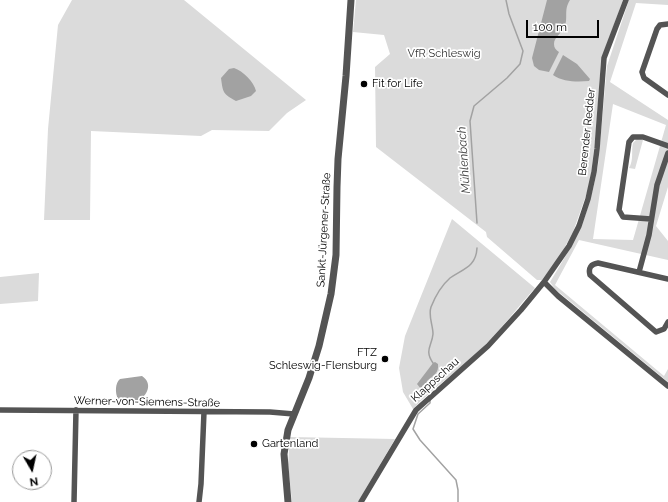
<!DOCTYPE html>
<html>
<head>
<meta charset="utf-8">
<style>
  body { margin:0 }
  #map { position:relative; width:668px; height:502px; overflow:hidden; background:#fff; font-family:Raleway,sans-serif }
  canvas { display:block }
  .north { position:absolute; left:12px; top:450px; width:40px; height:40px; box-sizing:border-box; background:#fff; border:1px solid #999; border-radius:50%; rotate:171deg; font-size:11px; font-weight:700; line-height:16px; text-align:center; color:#000 }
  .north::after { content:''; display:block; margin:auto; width:14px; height:18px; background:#000; clip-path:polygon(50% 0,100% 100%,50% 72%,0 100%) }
  .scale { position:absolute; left:526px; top:20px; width:73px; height:18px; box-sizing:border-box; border:2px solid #000; border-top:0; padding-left:5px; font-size:12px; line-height:14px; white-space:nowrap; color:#000; -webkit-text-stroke:3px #fff; paint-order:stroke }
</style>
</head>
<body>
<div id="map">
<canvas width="668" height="502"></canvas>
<div class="north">N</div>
<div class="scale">100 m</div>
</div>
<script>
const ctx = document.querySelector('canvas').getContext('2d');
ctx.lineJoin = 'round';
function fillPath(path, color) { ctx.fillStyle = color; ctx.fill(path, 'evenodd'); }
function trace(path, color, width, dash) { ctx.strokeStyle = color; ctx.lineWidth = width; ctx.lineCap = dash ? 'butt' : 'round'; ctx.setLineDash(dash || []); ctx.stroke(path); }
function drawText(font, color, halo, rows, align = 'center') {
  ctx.font = font + ' Raleway,sans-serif'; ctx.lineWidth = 3.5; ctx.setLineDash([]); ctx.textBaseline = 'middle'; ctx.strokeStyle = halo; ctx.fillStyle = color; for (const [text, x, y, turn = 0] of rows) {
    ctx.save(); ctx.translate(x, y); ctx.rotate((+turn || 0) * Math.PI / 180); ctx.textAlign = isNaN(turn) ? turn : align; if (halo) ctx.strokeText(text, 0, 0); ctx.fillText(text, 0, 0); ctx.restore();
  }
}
const green = new Path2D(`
  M72 0H184L306 100 287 113 269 131 212 130 201 136 91 131 90 220H44L48 129 58 25Z
  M356 0H623L601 60 596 132 590 184 573 232 561 254 542 280H537L487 237 486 232 376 147 375 67 390 54 384 35 353 32Z
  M629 0H668V5L636 3 610 82 668 120V187L656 226 668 241V260L579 240 555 285 664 376 668 369V382L555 289 550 282 571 247 585 216 593 189 598 166 607 66ZM613 104 666 125 633 240 593 239Z
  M637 139 643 140 635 169 629 168C634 160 631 151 633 143Z
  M452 219 535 288C518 307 502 328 484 346 462 368 435 386 413 409L403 392 399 368 405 336Z
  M39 273 38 301 0 304V277Z
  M290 437 395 439 358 502H292L288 464Z`);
const water = new Path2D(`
  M547 0H570C563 11 569 18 564 28 561 34 554 37 554 44 554 48 556 50 559 52L549 72 539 70 534 66 532 58Z
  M563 55 577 64 590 79 589 81C577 82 563 82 553 75Z
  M234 68C243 71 254 82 256 91L251 96 236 101C223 94 223 93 221 78L229 69Z
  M435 362 438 364C439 373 434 375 428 380 426 382 425 386 424 389H421L417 384 433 363Z
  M142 376C153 383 148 396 137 401 131 404 124 401 118 399 115 393 115 383 120 379Z`);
const stream = new Path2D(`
  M477 223 470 121 474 106 507 78 520 64 523 51 509 14 506 0
  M433 363C424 350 432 346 433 334 433 325 428 316 431 307 435 297 442 285 450 278 463 269 476 267 477 248
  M424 389 426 391
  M430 400V403L418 414 413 429 420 440 456 480 458 490V502`);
const minor = new Path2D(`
  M668 24 660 25 657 29 642 72 644 78 668 95
  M651 219 623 217 619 210 629 142 633 137H643L668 146
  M639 272 649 235 657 185 668 153
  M668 279 598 263C591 264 588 268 590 275L656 332 664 329 668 322
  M544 282 558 296 668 386
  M0 410 270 412 294 414
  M74 502 76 410
  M199 502 201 484 204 412
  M361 502 416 410 488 346 521 310 544 282 569 246 579 226 588 199 594 172 597 149 604 58 626 0`);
const tertiary = new Path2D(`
  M288 502 284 454 288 430 309 378 319 346 331 294 336 255 337 187 338 159 346 76 351 0`);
const markers = [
  [364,84,4,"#000"],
  [385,359,4,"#000"],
  [254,444,4,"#000"]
];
const parkNames = [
  ["VfR Schleswig",444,54]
];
const poiNames = [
  ["Fit for Life",372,84],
  ["FTZ",377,353,"right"],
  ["Schleswig-Flensburg",377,366,"right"],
  ["Gartenland",262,444]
];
const streetNames = [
  ["Berender Redder",587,132,-84],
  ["Sankt-Jürgener-Straße",324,230,-87],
  ["Klappschau",435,380,-42],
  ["Werner-von-Siemens-Straße",147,402,1]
];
const waterNames = [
  ["Mühlenbach",464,160,-94]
];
fillPath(green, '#dbdbdb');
fillPath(water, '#a2a2a2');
trace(stream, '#a2a2a2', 1.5);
trace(minor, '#545454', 5.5);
trace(tertiary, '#545454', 7);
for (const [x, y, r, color] of markers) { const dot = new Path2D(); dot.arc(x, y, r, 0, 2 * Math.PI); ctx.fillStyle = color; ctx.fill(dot); trace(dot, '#fff', 1.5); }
drawText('11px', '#323232', '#fff', parkNames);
drawText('11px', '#000', '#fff', poiNames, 'left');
drawText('11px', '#000', '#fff', streetNames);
drawText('italic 12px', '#434343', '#fff', waterNames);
</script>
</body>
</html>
